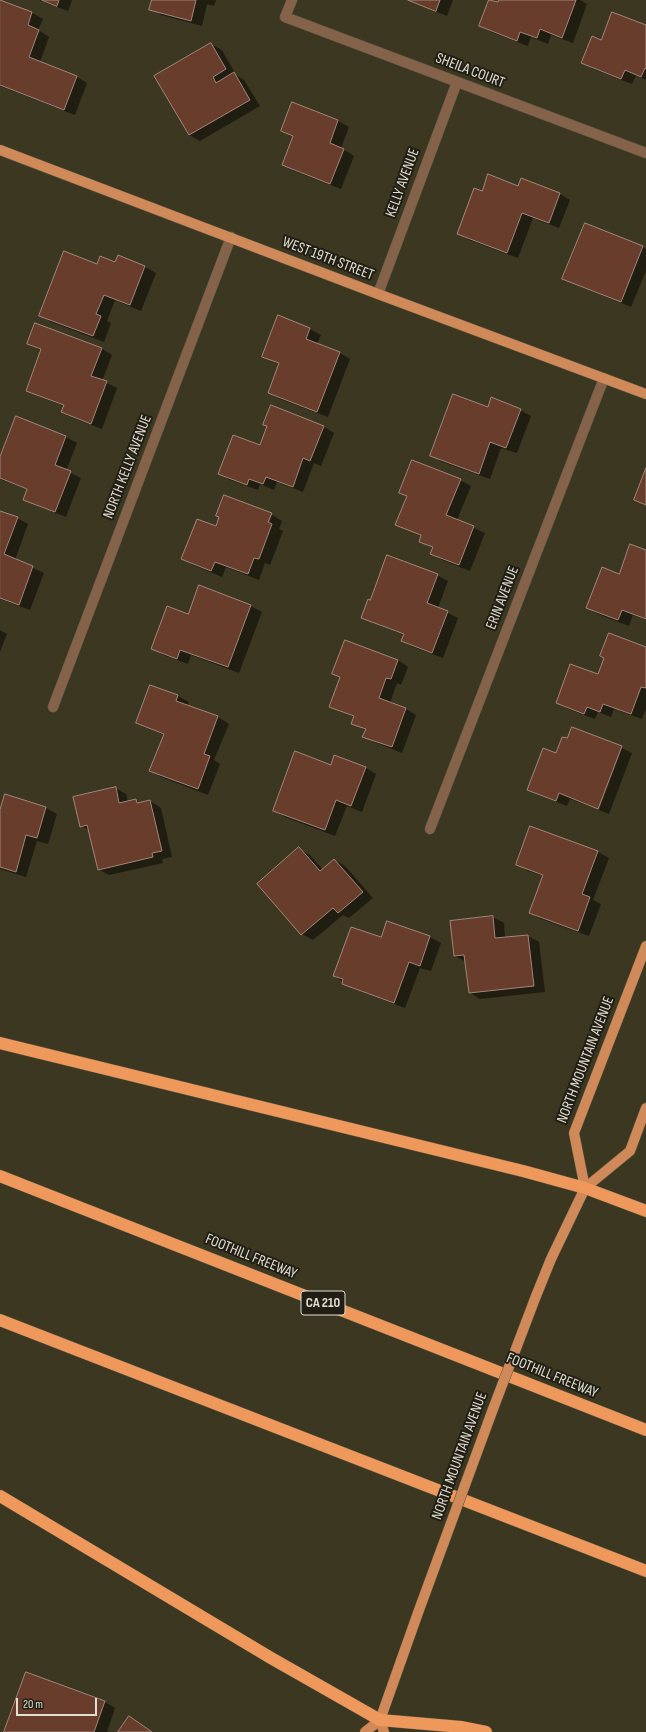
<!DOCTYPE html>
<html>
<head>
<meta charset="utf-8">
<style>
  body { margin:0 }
  #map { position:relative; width:646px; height:1732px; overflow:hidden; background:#3c3721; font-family:"Sofia Sans Condensed",sans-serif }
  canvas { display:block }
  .scale { position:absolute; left:16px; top:1698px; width:81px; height:18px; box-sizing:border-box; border:2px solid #e2dfd1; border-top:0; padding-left:5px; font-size:12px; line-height:14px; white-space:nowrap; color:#e2dfd1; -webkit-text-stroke:3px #211f15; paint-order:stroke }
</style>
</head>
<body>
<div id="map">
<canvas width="646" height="1732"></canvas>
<div class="scale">20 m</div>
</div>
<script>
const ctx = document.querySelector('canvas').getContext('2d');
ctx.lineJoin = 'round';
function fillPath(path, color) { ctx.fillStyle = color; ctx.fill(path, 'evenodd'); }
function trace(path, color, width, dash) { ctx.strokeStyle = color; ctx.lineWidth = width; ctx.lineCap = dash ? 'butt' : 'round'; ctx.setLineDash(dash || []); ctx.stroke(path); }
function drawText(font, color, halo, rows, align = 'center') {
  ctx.font = font + ' "Sofia Sans Condensed",sans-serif'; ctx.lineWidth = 4; ctx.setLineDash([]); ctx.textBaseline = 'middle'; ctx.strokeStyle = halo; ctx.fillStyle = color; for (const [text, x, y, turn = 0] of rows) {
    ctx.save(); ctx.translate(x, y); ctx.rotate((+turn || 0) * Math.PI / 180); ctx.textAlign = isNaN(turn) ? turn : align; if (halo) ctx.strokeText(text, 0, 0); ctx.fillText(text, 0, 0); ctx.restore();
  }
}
const shadow = new Path2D(`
  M39 0H72L68 11Z
  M153 0H216L214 6 207 4 202 26 161 15 151 9Z
  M409 0H453L447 16Z
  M490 0 499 3 500 0H580L587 4 573 43 551 35 548 44 531 37 528 46 491 32 481 26Z
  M0 1 32 13 43 19 38 30 49 37 40 62 77 77 87 83 75 115 0 86Z
  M646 26V80L636 76 632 84 593 69 583 63 602 41Z
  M211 44 222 50 236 75 244 80 260 106 200 141 189 135Z
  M293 104 338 121 349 127 341 148 354 156 341 189 294 171 283 165 293 137 283 131Z
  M519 187 560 194 570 200 559 228 533 218 518 258 469 240 458 234 483 192Z
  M643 247 646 249V271L631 307 574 284 564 278Z
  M118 257 145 267 156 273 141 311 115 300 107 321 111 323 104 342 51 322 40 315 98 265 115 264Z
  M279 317 310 329 321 335 317 344 340 353 350 359 328 417 280 399 269 393 280 365 264 356Z
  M28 344 101 348 112 355 102 381 117 388 102 429 73 418 62 412 65 406 38 396 27 390 42 351Z
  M488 408 520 410 531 416 517 453 501 448 490 479 442 462 431 455Z
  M16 418 66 437 77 443 66 471 81 478 66 517 35 505 24 499 28 490 0 479V460Z
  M323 426 334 433 321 466 314 463 303 492 277 482 274 490 260 484 258 490 230 480 219 474 260 447 268 427Z
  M460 480 471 486 457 520 485 533 470 571 442 560 431 554 434 548 420 541 422 536 396 524 407 497 400 492Z
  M225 496 271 514 266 527H268L272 515 282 521 279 529 283 531 270 565 265 563 259 580 226 567 222 577 193 565 183 559 216 528Z
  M0 512 17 518 28 524 15 560 44 573 30 610 0 599Z
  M646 551V620L633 615 629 626 598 614 587 608Z
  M437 575 448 581 438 608 458 618 443 658 413 647 402 641 404 635 373 623 362 617 370 601Z
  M199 587 251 606 262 612 239 673 191 655 188 664 163 655 153 649 188 616Z
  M0 630 7 634 0 652Z
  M646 648V709L642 719 614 709 611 717 598 712 595 719 568 709 557 703 599 676Z
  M398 660 408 667 401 685 397 683 390 703 406 709 416 715 402 753 374 742 364 736 366 730 352 723 354 717 330 706 341 678 334 674Z
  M151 686 178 696 189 702 187 706 218 717 229 724 214 760 220 764 208 795 161 777 151 771 164 735 137 723Z
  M572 728 622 747 597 809 570 799 567 806 539 795 528 789 568 740Z
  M622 748 632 753 609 814 599 810Z
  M332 766 366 768 376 774 362 812 347 806 335 836 285 817 274 811Z
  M115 788 126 794 128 802 136 800 141 803 150 801 161 808 172 857 162 859 163 863 109 875 98 869 90 831 81 826Z
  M5 795 46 808 57 814 48 844 37 841 26 877 0 869V811Z
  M531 827 598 852 609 858 593 900 601 904 589 936 541 919 530 913 544 876 528 871 517 864Z
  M299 849 310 855 323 870 335 860 345 866 373 898 349 918 343 915 313 940 302 934Z
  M493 917 504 923 505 938 528 936 539 942 545 992 480 999 470 993 466 962 455 956Z
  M388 922 430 937 441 943 431 971 420 968 405 1008 354 989 334 976 382 938Z
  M105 1702 115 1708 107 1732H5Z`);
const building = new Path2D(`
  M0 0 32 12 28 25 39 30 29 57 77 76 64 110 0 85Z
  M42 0H59L57 6Z
  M152 0H196L191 21 149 10Z
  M408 0H440L436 11Z
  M489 0 498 2 499 0H576L562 38 540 29 537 38 520 32 517 41 479 26Z
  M612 12 646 25V69L645 68 641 77 625 70 621 79 581 63 592 36 601 40Z
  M211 43 226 69 213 77 216 83 234 72 250 100 189 135 154 76Z
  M292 102 338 120 330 143 344 149 330 184 282 165 293 136 281 131Z
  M488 174 518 186 521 178 560 193 549 223 522 213 507 253 457 234 474 188 482 191Z
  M585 223 643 246 621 302 562 279Z
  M64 251 97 264 100 256 115 262 118 255 145 266 130 305 104 295 96 314 101 316 93 336 39 316Z
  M278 315 310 328 306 339 340 352 317 412 268 393 279 363 262 357Z
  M35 323 102 348 91 376 107 381 91 424 61 412 64 405 26 391 41 349 27 344Z
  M453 394 488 407 491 397 521 409 506 448 490 442 479 474 430 456Z
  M271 405 324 426 310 461 303 458 293 487 266 477 263 484 249 479 247 485 218 474 233 435 260 445 267 426 263 425Z
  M16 416 66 436 55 465 71 471 55 512 23 500 27 489 0 478V457Z
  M412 460 461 479 446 515 474 526 459 565 430 554 433 547 419 542 421 535 395 525 407 496 399 493Z
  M646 468V505L634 500Z
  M224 495 272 513 268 522 272 524 259 559 254 558 248 574 215 562 211 571 181 559 197 519 216 526 219 517 216 516Z
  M0 511 18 517 4 554 33 566 19 605 0 598Z
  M630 544 646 550V619L622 610 618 620 586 608 602 567 619 574Z
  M387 555 438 574 427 603 448 611 432 653 401 641 404 634 361 618 368 599 370 600Z
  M199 585 251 605 228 667 180 650 177 659 151 649 167 606 188 614Z
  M609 633 646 647V688L641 687 631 714 603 704 600 712 587 707 584 714 556 703 570 664 598 674 604 658 600 656Z
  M345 640 398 660 391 679 386 678 379 698 406 708 392 747 362 737 366 729 351 724 354 716 329 707 340 677 332 674Z
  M150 685 178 695 176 701 218 716 204 754 210 756 198 789 149 771 164 734 136 723Z
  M572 727 622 746 598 809 559 793 556 801 527 790 543 748 556 753 562 737 567 738Z
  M295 751 331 765 334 755 366 767 351 806 336 800 325 830 273 811Z
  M116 787 119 803 136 799 137 803 150 800 162 851 152 853 153 857 98 870 87 825 80 827 73 797Z
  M5 794 46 807 37 838 26 835 16 872 0 867V810Z
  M530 826 598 851 582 894 590 897 578 931 529 913 543 875 516 865Z
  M299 847 320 871 334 859 363 892 338 913 333 908 301 935 257 884Z
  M493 916 495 938 528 935 534 986 469 993 464 955 454 956 450 921Z
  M387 921 430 936 420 966 409 962 394 1003 342 984 343 979 333 976 351 927 381 937Z
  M26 1672 105 1701 94 1732H4Z
  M129 1716 152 1732H118Z`);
const minor = new Path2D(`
  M292 0 285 17 646 153
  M378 294 457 82
  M53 707 231 237
  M430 829 604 378`);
const major = new Path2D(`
  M0 150 378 294 646 394
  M585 1188 574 1133 646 946
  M536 1296 551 1259 585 1188 630 1151 646 1108
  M465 1485 493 1409
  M380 1720 384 1732
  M365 1732 380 1720 419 1610`);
const highway = new Path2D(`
  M0 1043 523 1171 585 1188 646 1211
  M0 1176 646 1430
  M0 1320 646 1571
  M0 1496 271 1658 380 1720 461 1727 486 1732`);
const majorBridge = new Path2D(`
  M493 1409 536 1296
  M419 1610 465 1485`);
const shields = [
  [323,1303,44]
];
const shieldNames = [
  ["CA 210",323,1303]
];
const streetNames = [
  ["SHEILA COURT",470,71,21],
  ["KELLY AVENUE",403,183,-70],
  ["WEST 19TH STREET",328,259,21],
  ["NORTH KELLY AVENUE",128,467,-69],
  ["ERIN AVENUE",503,598,-69],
  ["NORTH MOUNTAIN AVENUE",586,1060,-69],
  ["FOOTHILL FREEWAY",251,1257,22],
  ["FOOTHILL FREEWAY",552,1376,22],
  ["NORTH MOUNTAIN AVENUE",460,1456,-70]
];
fillPath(shadow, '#0007');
fillPath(building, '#693d2c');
trace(building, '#a2867c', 1);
trace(minor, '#5a5541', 11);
trace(major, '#5a5541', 11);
trace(highway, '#5a5541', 13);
trace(minor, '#85624a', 10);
trace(major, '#d08958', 10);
trace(highway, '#ee985c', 12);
trace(majorBridge, '#5a5541', 11, []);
trace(majorBridge, '#d08958', 10);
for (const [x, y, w] of shields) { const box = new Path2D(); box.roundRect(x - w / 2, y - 12, w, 24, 3); ctx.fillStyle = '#211f15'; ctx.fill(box); trace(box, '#e2dfd1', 1); }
drawText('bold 14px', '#e2dfd1', null, shieldNames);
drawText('15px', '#e2dfd1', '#211f15', streetNames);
</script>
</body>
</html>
